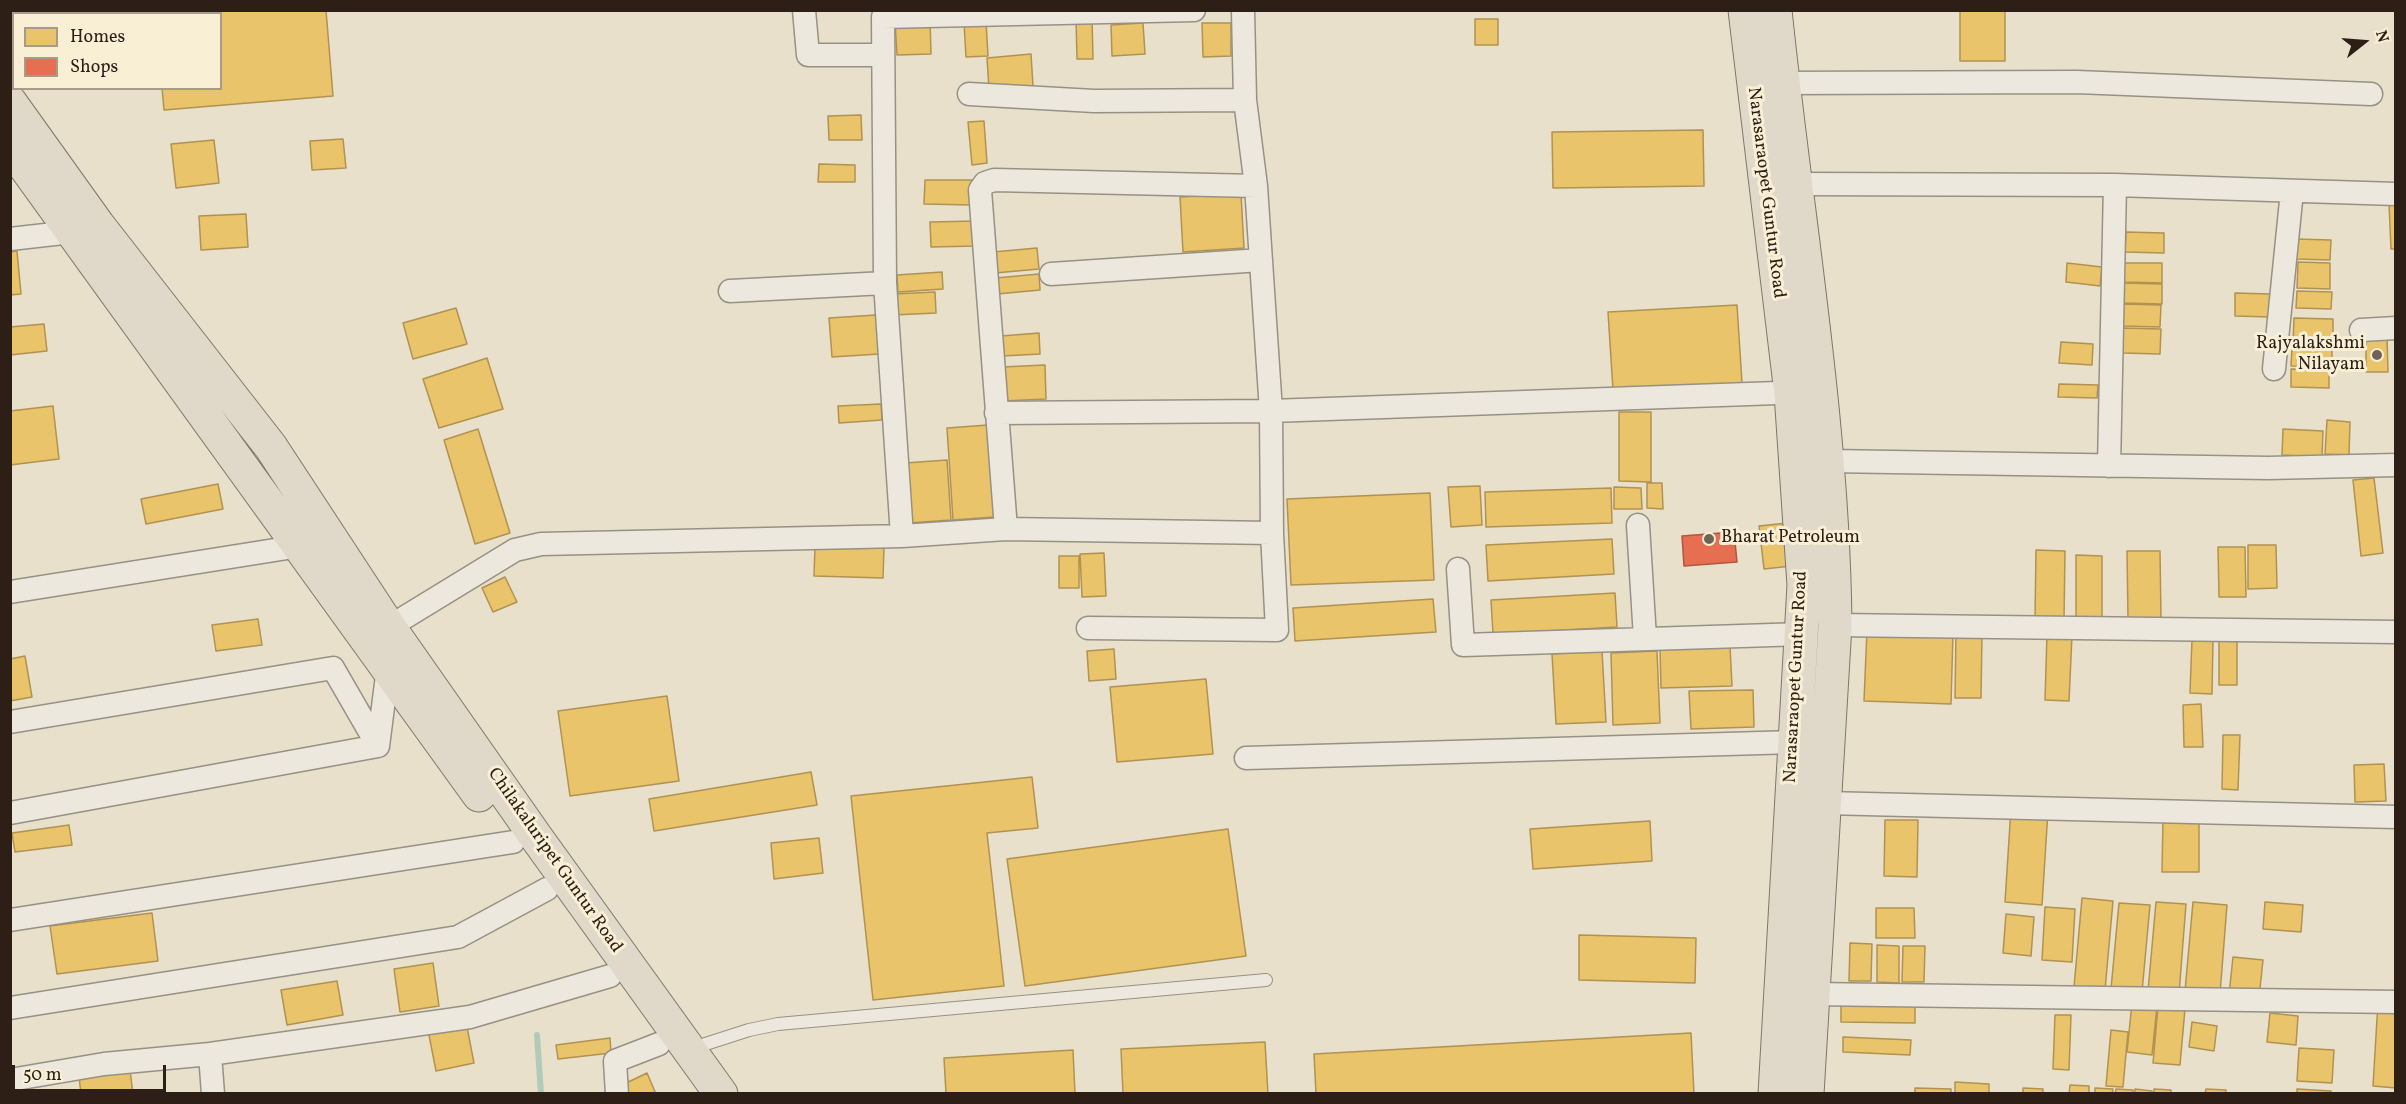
<!DOCTYPE html>
<html>
<head>
<meta charset="utf-8">
<style>
  body { margin:0 }
  #map { position:relative; width:2406px; height:1104px; overflow:hidden; background:#e8e0cb; font-family:Vollkorn,serif }
  canvas { display:block }
  .frame { position:absolute; inset:0; border:12px solid #2d1f16; pointer-events:none }
  .legend { position:absolute; left:12px; top:12px; width:210px; height:78px; box-sizing:border-box; background:#f8efd5; border:2px solid #a79c89; margin:0; padding:8px 10px; list-style:none; font-size:18px; color:#2d1f16 }
  .legend li { display:flex; align-items:center; gap:12px; height:30px }
  .legend b { width:30px; border:2px solid #a79c89 }
  .north { position:absolute; left:2334px; top:12px; width:60px; height:60px; -webkit-text-stroke:4px #f8efd5; paint-order:stroke; rotate:73deg; font-size:16px; font-weight:700; line-height:24px; text-align:center; color:#2d1f16 }
  .north::after { content:''; display:block; margin:auto; width:21px; height:27px; background:#2d1f16; clip-path:polygon(50% 0,100% 100%,50% 72%,0 100%) }
  .scale { position:absolute; left:12px; top:1065px; width:154px; height:27px; box-sizing:border-box; border:3px solid #2d1f16; border-top:0; padding-left:8px; font-size:18px; line-height:21px; white-space:nowrap; color:#2d1f16; -webkit-text-stroke:4px #f8efd5; paint-order:stroke }
</style>
</head>
<body>
<div id="map">
<canvas width="2406" height="1104"></canvas>
<div class="frame"></div>
<ul class="legend">
<li><b style="height:16px;background:#e9c46a"></b>Homes</li>
<li><b style="height:16px;background:#e76f51"></b>Shops</li>
</ul>
<div class="north">N</div>
<div class="scale">50 m</div>
</div>
<script>
const ctx = document.querySelector('canvas').getContext('2d');
ctx.lineJoin = 'round';
function fillPath(path, color) { ctx.fillStyle = color; ctx.fill(path, 'evenodd'); }
function trace(path, color, width, dash) { ctx.strokeStyle = color; ctx.lineWidth = width; ctx.lineCap = dash ? 'butt' : 'round'; ctx.setLineDash(dash || []); ctx.stroke(path); }
function drawText(font, color, halo, rows, align = 'center') {
  ctx.font = font + ' Vollkorn,serif'; ctx.lineWidth = 6; ctx.setLineDash([]); ctx.textBaseline = 'middle'; ctx.strokeStyle = halo; ctx.fillStyle = color; for (const [text, x, y, turn = 0] of rows) {
    ctx.save(); ctx.translate(x, y); ctx.rotate((+turn || 0) * Math.PI / 180); ctx.textAlign = isNaN(turn) ? turn : align; if (halo) ctx.strokeText(text, 0, 0); ctx.fillText(text, 0, 0); ctx.restore();
  }
}
const homes = new Path2D(`
  M156 10H326L333 96 164 110 162 88H220V14H156Z
  M1960 10H2005V61H1960Z
  M1092 18 1093 59H1077L1076 19Z
  M930 19 931 54 897 55 895 21Z
  M1475 19H1498V45H1475Z
  M986 21 988 56 966 57 964 23Z
  M1143 23 1145 54 1112 56 1111 25Z
  M1202 23H1231V56L1203 57Z
  M1031 54 1033 86 989 89 987 58Z
  M861 115 862 140H829L828 116Z
  M984 121 987 163 972 165 968 122Z
  M1703 130 1704 186 1553 188 1552 132Z
  M343 139 346 168 312 170 310 141Z
  M214 140 219 183 176 188 171 144Z
  M819 164 855 165V182H818Z
  M925 180H972V205L924 204Z
  M1241 194 1244 248 1183 252 1180 197Z
  M2396 202V249H2391L2389 203Z
  M246 214 248 247 201 250 199 216Z
  M976 221V246L931 247 930 222Z
  M2126 232 2164 233V253L2125 252Z
  M2296 239 2331 240 2330 260 2296 259Z
  M1037 248 1039 269 995 273 993 252Z
  M17 251 21 294 10 295V252Z
  M2298 262 2330 263V289L2297 288Z
  M2067 263 2102 267 2100 286 2066 282Z
  M2124 263H2162V283L2123 282Z
  M942 272 943 289 898 292 897 275Z
  M1039 274 1040 290 997 294 996 278Z
  M2124 283 2162 284V304L2123 303Z
  M2297 291 2332 292 2331 309 2296 308Z
  M935 292 936 313 893 315V294Z
  M2235 293 2271 294V317L2235 316Z
  M2122 304 2161 305 2160 327 2122 326Z
  M1737 305 1742 383 1613 390 1608 312Z
  M456 308 467 344 413 359 403 323Z
  M876 315 879 354 832 357 829 318Z
  M2294 318 2333 319V345L2293 344Z
  M44 324 47 351 10 355V327Z
  M2122 328 2161 329 2160 354 2122 353Z
  M1039 333 1040 354 1002 356 1001 336Z
  M2387 337 2388 372H2366V338Z
  M2061 342 2093 344 2092 365 2059 363Z
  M2292 348 2332 349V367L2291 366Z
  M487 358 503 409 439 428 423 379Z
  M1045 365 1046 399 1003 401 1002 367Z
  M2291 369 2329 370V388L2291 387Z
  M2059 384 2098 385 2097 398 2058 397Z
  M881 404 882 420 839 423 838 406Z
  M53 406 59 459 10 465V411Z
  M1619 412H1651V482L1619 481Z
  M2327 420 2350 422 2349 455 2325 454Z
  M988 425 994 517 953 520 947 428Z
  M478 429 510 533 475 544 444 440Z
  M2283 429 2323 431 2322 457 2282 455Z
  M947 460 951 520 909 523 905 463Z
  M2374 478 2383 553 2361 556 2353 480Z
  M1647 483H1662L1663 509 1647 508Z
  M218 484 223 509 146 524 141 499Z
  M1480 486 1482 525 1451 527 1448 487Z
  M1614 487 1641 488 1642 509H1614Z
  M1611 488 1612 523 1486 527 1485 492Z
  M1430 493 1434 580 1291 585 1287 499Z
  M1787 523 1792 566 1764 569 1759 526Z
  M1612 539 1614 574 1488 581 1486 545Z
  M2248 545H2276L2277 588 2248 589Z
  M815 546 884 548 883 578 814 576Z
  M2218 547H2245L2246 597H2219Z
  M2036 550 2065 551 2064 620 2035 619Z
  M2127 551H2160L2161 619H2128Z
  M1104 553 1106 596 1082 597 1080 554Z
  M2076 555 2102 556V624H2076Z
  M1059 556H1079V588H1059Z
  M505 577 517 602 493 612 482 588Z
  M1615 593 1617 627 1493 634 1491 600Z
  M1433 599 1436 632 1295 641 1293 608Z
  M258 619 262 645 216 651 212 625Z
  M1867 630 1953 633 1951 704 1864 701Z
  M1956 632 1982 633 1981 698H1955Z
  M2047 634 2072 635 2069 701 2045 700Z
  M2219 635H2237V685H2219Z
  M2192 639H2213L2212 694 2190 693Z
  M1730 646 1732 686 1661 688 1660 648Z
  M1114 649 1116 679 1089 681 1087 651Z
  M1602 651 1606 722 1556 724 1552 654Z
  M1657 651 1660 723 1613 725 1611 653Z
  M25 656 32 697 10 701V659Z
  M1206 679 1213 754 1117 762 1110 687Z
  M1753 690 1754 727 1691 729 1689 691Z
  M667 696 679 781 570 796 558 711Z
  M2201 704 2203 747H2184L2183 705Z
  M2223 735H2240L2238 790 2222 789Z
  M2384 764 2386 801 2355 802 2354 765Z
  M811 772 817 805 654 831 649 799Z
  M1032 777 1038 828 987 833 1004 986 873 1000 851 796Z
  M2011 808 2048 811 2042 905 2005 902Z
  M2163 818H2199V872H2162Z
  M1885 820H1918L1917 877 1884 876Z
  M1650 821 1652 861 1533 869 1530 829Z
  M69 825 72 845 15 852 12 833Z
  M1228 829 1246 956 1025 986 1007 859Z
  M819 838 823 873 774 879 771 843Z
  M2082 898 2113 901 2105 990 2074 987Z
  M2156 902 2186 904 2179 994 2148 991Z
  M2193 902 2227 905 2220 994 2185 991Z
  M2265 902 2303 905 2301 932 2263 929Z
  M2119 903 2150 905 2142 992 2111 989Z
  M2045 907 2075 909 2072 962 2042 960Z
  M1876 908H1914L1915 938H1876Z
  M152 913 158 961 57 974 50 926Z
  M2006 914 2034 917 2031 956 2003 953Z
  M1579 935 1696 938 1695 983 1579 980Z
  M1850 943 1872 944 1871 981H1849Z
  M1877 945 1899 946V983L1877 982Z
  M1903 946H1925L1924 982H1902Z
  M2233 957 2263 960 2259 998 2229 995Z
  M433 963 439 1006 400 1012 394 969Z
  M337 981 343 1015 287 1025 281 990Z
  M1841 1000 1915 1001V1023L1841 1022Z
  M2378 1002 2396 1004V1088L2373 1086Z
  M2132 1003 2157 1006 2152 1055 2127 1052Z
  M2158 1006 2185 1009 2180 1065 2153 1063Z
  M2270 1013 2298 1016 2296 1045 2267 1042Z
  M2055 1015H2071L2069 1070 2053 1069Z
  M466 1022 474 1063 436 1071 428 1030Z
  M2192 1022 2217 1026 2214 1051 2189 1047Z
  M2111 1030 2128 1032 2123 1087 2106 1086Z
  M1691 1033 1694 1094H1316L1314 1054Z
  M1843 1037 1911 1040 1910 1055 1843 1052Z
  M610 1038 611 1053 558 1059 556 1045Z
  M1265 1042 1268 1094H1123L1121 1049Z
  M2299 1048 2334 1050 2332 1083 2297 1081Z
  M1073 1050 1075 1094H946L944 1058Z
  M130 1070 133 1094H81L79 1077Z
  M647 1073 656 1094H623L620 1086Z
  M1955 1082 1989 1084V1094H1955Z
  M2070 1085 2089 1086V1094H2069Z
  M1915 1088 1951 1089V1094H1915Z
  M2023 1088 2043 1089V1094H2023Z
  M2095 1088 2113 1089 2112 1094H2095Z
  M2116 1089 2133 1090V1094H2115Z
  M2135 1089 2152 1091V1094H2135Z
  M2154 1089 2171 1090V1094H2154Z
  M2206 1089 2226 1090V1094H2205Z
  M2297 1089 2331 1091V1094H2297Z`);
const shops = new Path2D(`
  M1734 532 1737 562 1684 566 1682 536Z`);
const stream = new Path2D(`
  M537 1035 541 1094`);
const service = new Path2D(`
  M690 1049 749 1030 778 1024 1266 980`);
const minor = new Path2D(`
  M804 10 808 55H883
  M1783 83 2077 82 2371 94
  M969 94 1094 101 1245 100
  M1795 184 2115 185 2396 194
  M10 239 72 232
  M1051 274 1261 260
  M730 291 885 283
  M2361 330 2396 328
  M2274 369 2292 191
  M996 413 1271 411 1805 392
  M1829 461 2268 468 2396 465
  M2109 466 2115 185
  M1638 525 1645 638
  M1006 529 980 190 985 183 994 180 1256 186
  M902 536 885 283 883 17 1194 10
  M1458 569 1463 645 1803 634
  M10 592 300 546
  M1835 625 2396 632
  M389 627 515 550 541 544 902 536 1006 529 1272 533
  M1088 628 1277 630 1272 533 1271 411 1256 186 1245 100 1243 10
  M10 722 333 668 378 746
  M1246 758 1795 742
  M1825 803 2396 817
  M10 813 378 746 388 668
  M10 920 513 842
  M1812 994 2396 1002
  M10 1008 458 937 547 889
  M210 1054 213 1094
  M10 1080 104 1064 210 1054 470 1017 610 976
  M617 1094 615 1061 659 1044`);
const trunk = new Path2D(`
  M1745 10 1791 393 1804 585 1775 1094
  M1775 10C1796 215 1833 419 1835 625L1807 1094
  M10 102 98 225 271 447 389 627 536 837 721 1094
  M10 146 479 795`);
const markers = [
  [2377,355,6,"#6e6355"],
  [1709,539,6,"#6e6355"]
];
const streetNames = [
  ["Narasaraopet Guntur Road",1765,193,83],
  ["Narasaraopet Guntur Road",1797,677,-87],
  ["Chilakaluripet Guntur Road",554,861,55]
];
const poiNames = [
  ["Rajyalakshmi",2365,345],
  ["Nilayam",2365,366],
  ["Bharat Petroleum",1721,539,"left"]
];
fillPath(homes, '#e9c46a');
trace(homes, '#b19251', 1.5);
fillPath(shops, '#e76f51');
trace(shops, '#af573f', 1.5);
trace(stream, '#b3cab9', 6);
trace(service, '#979184', 14);
trace(minor, '#979184', 25);
trace(trunk, '#7d776b', 35);
trace(service, '#ece8dd', 12);
trace(minor, '#ece8dd', 22);
trace(trunk, '#e0d8c8', 33);
for (const [x, y, r, color] of markers) { const dot = new Path2D(); dot.arc(x, y, r, 0, 2 * Math.PI); ctx.fillStyle = color; ctx.fill(dot); trace(dot, '#f8efd5', 2); }
drawText('18px', '#2d1f16', '#f8efd5', streetNames);
drawText('18px', '#2d1f16', '#f8efd5', poiNames, 'right');
</script>
</body>
</html>
